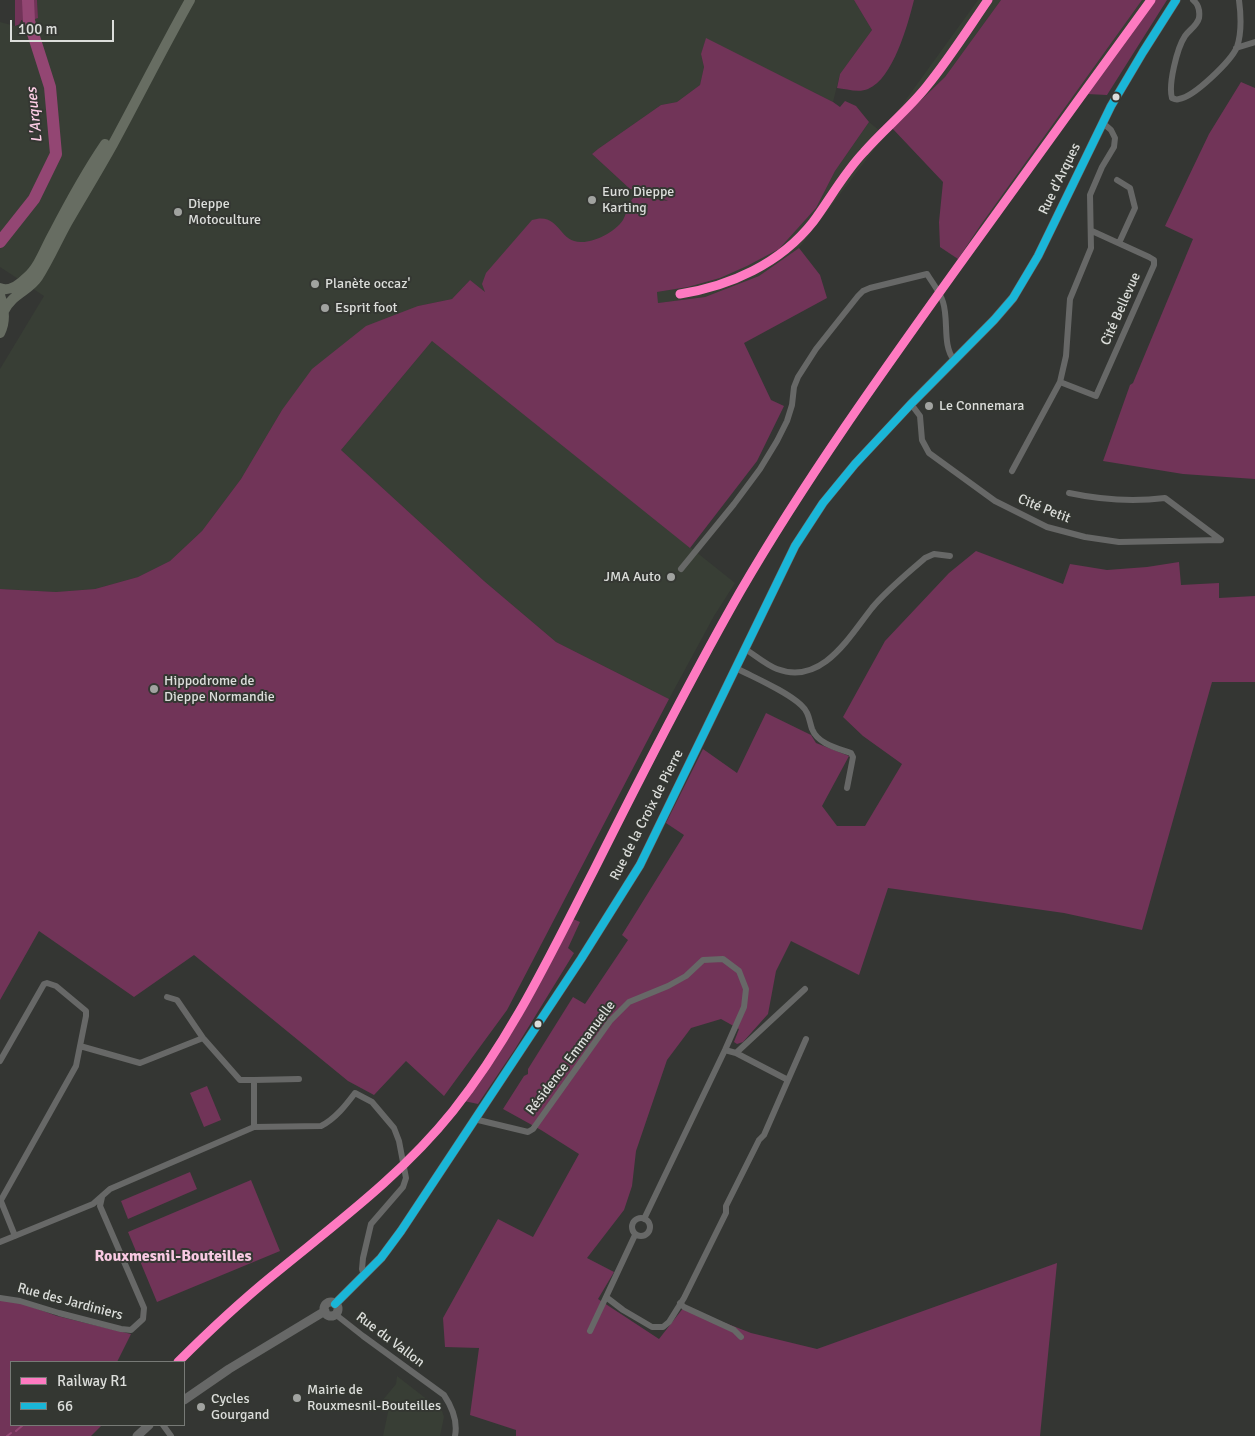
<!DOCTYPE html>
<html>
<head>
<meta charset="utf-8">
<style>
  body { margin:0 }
  #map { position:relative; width:1255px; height:1436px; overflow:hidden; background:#343633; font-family:Signika,sans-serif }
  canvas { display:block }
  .legend { position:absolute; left:10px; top:1361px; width:175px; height:65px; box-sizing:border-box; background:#343732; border:1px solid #777a76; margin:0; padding:6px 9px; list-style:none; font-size:15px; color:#dcdedb }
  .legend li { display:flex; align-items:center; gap:10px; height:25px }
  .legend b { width:25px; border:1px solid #777a76 }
  .scale { position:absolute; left:10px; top:20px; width:104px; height:22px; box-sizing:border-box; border:2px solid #dcdedb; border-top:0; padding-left:6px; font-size:15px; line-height:18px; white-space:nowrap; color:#dcdedb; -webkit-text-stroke:4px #343732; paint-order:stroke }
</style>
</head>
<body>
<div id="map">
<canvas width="1255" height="1436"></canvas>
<ul class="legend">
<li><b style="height:6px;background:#fe7ac1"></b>Railway R1</li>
<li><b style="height:6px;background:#1ab6d8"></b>66</li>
</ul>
<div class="scale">100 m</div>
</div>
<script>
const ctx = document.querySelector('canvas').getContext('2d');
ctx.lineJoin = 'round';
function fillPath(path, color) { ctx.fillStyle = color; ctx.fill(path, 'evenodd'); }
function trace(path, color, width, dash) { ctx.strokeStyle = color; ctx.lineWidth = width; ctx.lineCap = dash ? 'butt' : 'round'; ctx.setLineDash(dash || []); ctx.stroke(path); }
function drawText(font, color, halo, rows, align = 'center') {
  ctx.font = font + ' Signika,sans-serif'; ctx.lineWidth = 4; ctx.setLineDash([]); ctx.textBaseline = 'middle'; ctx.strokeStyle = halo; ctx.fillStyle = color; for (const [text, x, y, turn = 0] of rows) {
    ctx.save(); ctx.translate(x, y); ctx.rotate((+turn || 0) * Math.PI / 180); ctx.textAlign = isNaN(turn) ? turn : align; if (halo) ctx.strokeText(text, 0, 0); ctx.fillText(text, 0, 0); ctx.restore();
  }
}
const built = new Path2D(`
  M37 0H854L872 30 840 74 833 102 706 39 701 54 704 67 700 85 677 102 661 105 598 149 592 154 630 189 650 192 715 226 486 293 470 280 452 299 418 306 282 410 241 479 202 531 170 561 138 577 95 589 56 592 0 589V369L44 296 0 267V22L15 26 38 18Z
  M978 0H1001L945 77 892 128 886 124 902 105Z
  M1142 0H1154L860 409 770 550 741 596 683 703 528 1008 480 1082 464 1101 458 1099 491 1054 528 991 656 739 703 649 782 517 839 429 940 286 980 226Z
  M869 122 886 136 876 147 799 248 759 276 705 297 658 303 657 292 688 287 720 278 747 266 779 249 816 208 835 171Z
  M432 341 735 583 714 616 669 699 556 642 484 581 341 450Z
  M397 1376 442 1411 444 1417 440 1436H383L388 1412 382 1401 396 1384Z`);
const green = new Path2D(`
  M15 0H37L38 18 15 26Z
  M854 0H914C908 24 893 79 868 89 859 93 846 89 837 88L840 74 872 30Z
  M1001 0H1142L980 226 958 259 940 247 939 222 943 182 892 128 945 77Z
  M1154 0H1167L1107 95 1087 94Z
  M706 38 833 102 840 107 845 101 856 106 869 122 835 171 816 208 779 249 747 266 720 278 688 287 657 292 658 303 705 297 759 276 799 248 820 275 827 298 744 343 771 400 784 406 757 461 690 548 432 341 341 450 484 581 556 642 669 699 507 1010 444 1096 406 1061 374 1095 348 1081 194 955 134 997 39 931 0 1000V589L56 592 95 589 138 577 170 561 202 531 241 479 282 410 312 369 366 326 418 306 452 299 470 280 485 292 482 284 486 273 532 220C560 211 558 243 582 242 595 242 615 232 623 220 628 211 626 205 635 196L668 201 650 192 630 189 592 154 598 149 661 105 677 102 700 85 704 67 701 54Z
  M1241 82 1255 88V479L1183 474 1103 461 1130 385 1133 383 1193 239 1165 226 1209 134Z
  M976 551 1063 584 1070 564 1107 570 1147 567 1179 562 1181 585 1219 583V598L1255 596V682H1212L1142 930 1064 913 888 888 859 975 791 941 776 971 768 1014 743 1042 737 1044 734 1042 739 1029 721 1019 691 1028 667 1060 636 1151 632 1186 624 1210 587 1258 614 1272 598 1299 659 1339 684 1307 751 1333 817 1349 1057 1263 1040 1436H516V1430L470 1415 479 1348 445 1347 443 1318 498 1219 533 1237 579 1154 541 1130 503 1109 524 1076 528 1074V1069L573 997 585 1004 628 940 622 935 684 835 666 823 703 749 737 773 766 713 811 735 816 743 849 756 822 806 837 826H865L902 764 863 736 843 717 885 641 949 573Z
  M573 919 580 922 568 948 574 953 515 1049 478 1104 464 1101C509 1046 541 982 573 919Z
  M207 1086 221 1120 204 1127 190 1093Z
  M190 1172 197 1189 128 1219 121 1201Z
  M251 1180 280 1251 157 1302 128 1232Z
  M13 1300 57 1316 131 1334 117 1362H11V1425H102L91 1436H0V1301Z`);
const stream = new Path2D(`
  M16 1431 23 1425
  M7 1436 11 1433`);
const river = new Path2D(`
  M0 242 34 199 56 154 50 87 29 21 28 0`);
const minor = new Path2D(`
  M1193 0C1198 4 1200 11 1199 18 1197 26 1189 30 1185 36 1177 48 1168 85 1172 98 1174 99 1177 100 1179 99 1194 97 1231 61 1237 47 1242 32 1241 15 1239 0
  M1236 48 1255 42
  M1117 180 1130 188 1135 208 1119 243
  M1060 382 1096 396 1154 265V260L1149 257 1092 231
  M911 404 920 416 922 440 929 453 995 501 1047 527 1085 537 1119 542 1221 540
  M1012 471 1060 382 1066 356 1070 299 1091 248 1090 195 1102 167 1114 147 1115 138 1111 130 1103 123
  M1069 493C1102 500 1132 502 1165 498L1221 540
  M681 569 734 504 760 469 777 441 787 421 792 405 794 387 798 377 816 349 858 296 863 291 870 288 927 274C933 284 940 292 943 302 949 321 942 345 954 360
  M745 649C755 655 766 665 777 669 822 686 849 637 872 608 887 590 907 574 925 558L934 554 950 556
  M736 668C755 678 786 691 801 705 809 712 809 720 812 729 818 744 837 748 851 753L853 757 847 788
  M167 997 177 1000 203 1038 240 1080H254V1127
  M80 1046 140 1063 203 1038
  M725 1050 736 1053 805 989
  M0 1061 44 984 47 983 56 986 86 1011V1016L76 1066 1 1200
  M254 1080 299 1079
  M788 1080 806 1039
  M474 1119 528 1132 533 1129 610 1021 629 1002 668 986 686 976 703 960 723 959 739 971 746 989 744 1007 725 1050 644 1219
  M0 1199 15 1236
  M632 1227a9 9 0 1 1 18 0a9 9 0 1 1-18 0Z
  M635 1235 606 1297 623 1310 652 1327H663L669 1322 684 1298 726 1213V1206L759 1140 764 1135 788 1080 736 1053
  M0 1242 93 1204 110 1189 254 1127 321 1126C335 1119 346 1105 355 1093L372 1102 394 1128 399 1141 406 1178 403 1187 371 1224 363 1258 362 1269 364 1276
  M0 1298 20 1301 59 1313 121 1329 131 1330 143 1319 144 1308 100 1206 102 1197
  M680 1303 684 1307 734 1330 741 1337
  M335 1314 363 1336 444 1395C452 1407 458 1421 455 1436
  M590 1331 606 1297
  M163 1425 171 1436`);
const secondary = new Path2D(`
  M324 1309a7 7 0 1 1 14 0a7 7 0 1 1-14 0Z
  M335 1304 381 1258 401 1231 581 959 640 865 795 546 823 503 855 464 911 404 994 320 1013 298 1038 256 1111 106 1143 52 1176 0
  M184 1400 229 1369 325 1311
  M137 1436 149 1425`);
const primary = new Path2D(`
  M0 288C9 292 20 284 27 277 39 267 45 248 53 234 69 203 86 172 105 144
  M0 295C4 307 6 322 0 333
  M4 311C13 293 29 291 38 277 49 260 57 241 67 223 82 197 98 171 113 144 139 96 163 48 190 0`);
const bus1 = new Path2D(`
  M335 1304 381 1258 401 1231 581 959 640 865 795 546 823 503 855 464 911 404 994 320 1013 298 1038 256 1111 106 1143 52 1176 0`);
const rail1 = new Path2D(`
  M680 294C730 286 780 264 813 222 830 199 844 173 864 152 884 129 908 110 927 86 949 59 968 29 988 0
  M178 1362C208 1332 239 1303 272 1276 335 1224 401 1176 453 1111 512 1037 551 953 594 870 641 776 688 683 740 592 805 480 881 374 957 268 1021 179 1086 89 1151 0`);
const markers = [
  [1116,97,4.5,"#dcdedb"],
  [592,200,5,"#a1a3a0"],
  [178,212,5,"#a1a3a0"],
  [315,284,5,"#a1a3a0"],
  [325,308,5,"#a1a3a0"],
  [929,406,5,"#a1a3a0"],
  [671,577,5,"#a1a3a0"],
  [154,689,5,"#a1a3a0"],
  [538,1024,4.5,"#dcdedb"],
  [297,1398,5,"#a1a3a0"],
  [201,1407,5,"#a1a3a0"]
];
const streetNames = [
  ["Rue d'Arques",1060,179,-64],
  ["Cité Bellevue",1121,309,-66],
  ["Cité Petit",1044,509,22],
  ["Rue de la Croix de Pierre",647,815,-63],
  ["Résidence Emmanuelle",571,1058,-53],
  ["Rue des Jardiniers",70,1302,15],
  ["Rue du Vallon",390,1340,37]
];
const poiNames = [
  ["Euro Dieppe",602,192],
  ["Karting",602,208],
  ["Dieppe",188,204],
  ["Motoculture",188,220],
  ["Planète occaz'",325,284],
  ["Esprit foot",335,308],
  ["Le Connemara",939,406],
  ["JMA Auto",661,577,"right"],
  ["Hippodrome de",164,681],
  ["Dieppe Normandie",164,697],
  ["Mairie de",307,1390],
  ["Rouxmesnil-Bouteilles",307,1406],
  ["Cycles",211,1399],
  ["Gourgand",211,1415]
];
const waterNames = [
  ["L'Arques",35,115,-96]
];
const quarterNames = [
  ["Rouxmesnil-Bouteilles",173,1257]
];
fillPath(built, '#383e35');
fillPath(green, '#713458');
trace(stream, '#934673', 2);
trace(river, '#934673', 12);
trace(minor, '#676867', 6);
trace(secondary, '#676867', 9);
trace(primary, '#676d62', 10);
trace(bus1, '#1ab6d8', 8);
trace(rail1, '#fe7ac1', 9);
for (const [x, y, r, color] of markers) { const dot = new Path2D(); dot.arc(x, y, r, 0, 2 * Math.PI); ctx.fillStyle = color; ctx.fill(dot); trace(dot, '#343732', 2); }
drawText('14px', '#dcdedb', '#343732', streetNames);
drawText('14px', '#dcdedb', '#343732', poiNames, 'left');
drawText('italic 15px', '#fecee6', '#343732', waterNames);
drawText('bold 16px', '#f8cae2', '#343732', quarterNames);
</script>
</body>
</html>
